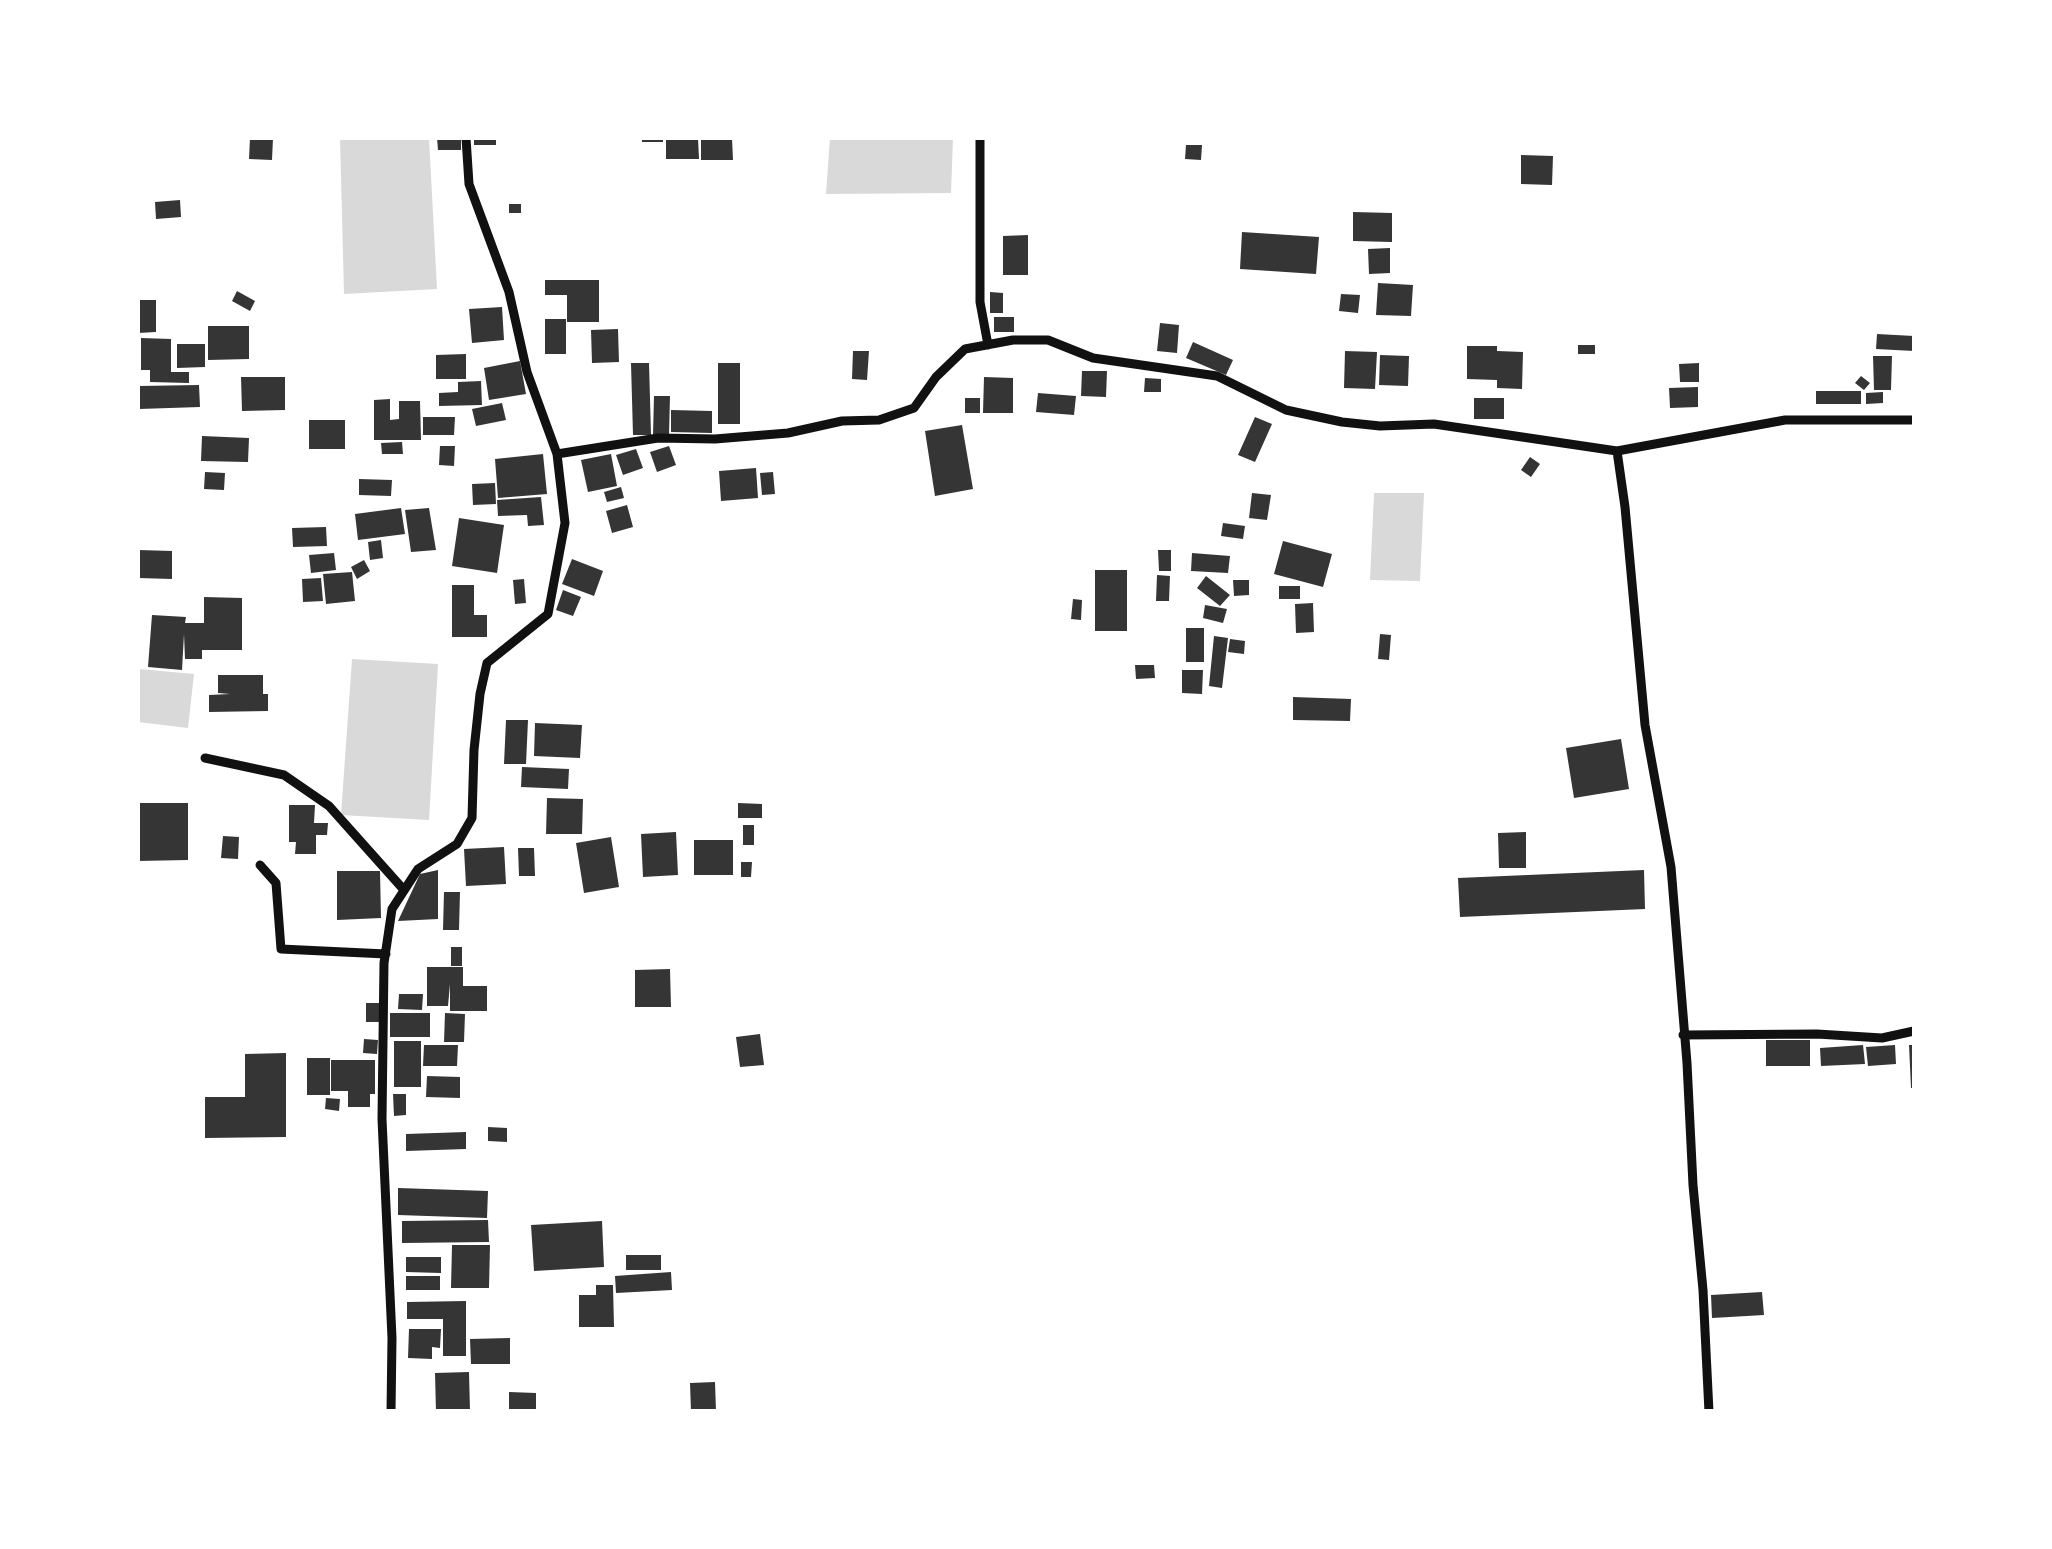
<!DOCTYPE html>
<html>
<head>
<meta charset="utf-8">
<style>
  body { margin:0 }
  #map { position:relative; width:2052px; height:1549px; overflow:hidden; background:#fff; font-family:Helvetica,sans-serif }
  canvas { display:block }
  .frame { position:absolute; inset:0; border:140px solid #fff; pointer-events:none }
</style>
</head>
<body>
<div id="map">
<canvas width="2052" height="1549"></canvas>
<div class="frame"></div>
</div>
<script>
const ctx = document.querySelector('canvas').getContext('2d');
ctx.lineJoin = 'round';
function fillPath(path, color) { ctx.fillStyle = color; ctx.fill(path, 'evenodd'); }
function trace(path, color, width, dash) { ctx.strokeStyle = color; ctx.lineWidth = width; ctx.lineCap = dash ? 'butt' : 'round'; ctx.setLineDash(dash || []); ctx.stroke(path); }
const water = new Path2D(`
  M340 138H429L437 289 344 294Z
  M830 138H953L951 193 826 194Z
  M1374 493H1424L1420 581 1370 580Z
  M352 659 438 664 429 820 341 815Z
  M139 669 194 674 188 728 138 722Z`);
const building = new Path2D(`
  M250 138H273L272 160 249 159Z
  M437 138H461V150H438Z
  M474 138H496V145H474Z
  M642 138H663V142H642Z
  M666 138H698L699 159H666Z
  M701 138H732L733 160H701Z
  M1186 145H1202L1201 160 1185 159Z
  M1521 155 1553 156 1552 185 1521 184Z
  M180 200 181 217 156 219 155 202Z
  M509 204H521V213H509Z
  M1353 212 1392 213V242L1353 241Z
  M1242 232 1319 237 1316 274 1240 269Z
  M1028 235V275H1003V236Z
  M1390 248V273L1369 274 1368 249Z
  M545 280H599V322H567V295H545Z
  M1378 283 1413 285 1411 316 1376 315Z
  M237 291 255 301 250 311 232 301Z
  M990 292 1003 293V313H990Z
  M1341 294 1360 295 1358 313 1339 311Z
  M138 300H156V332L138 333Z
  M502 307 504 340 472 343 469 309Z
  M994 317H1014V332H994Z
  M545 319H566V354H545Z
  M1160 323 1179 325 1177 353 1157 351Z
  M208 326H249V359L208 360Z
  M618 329 619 362 592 363 591 330Z
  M1877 334 1914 336V351L1876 349Z
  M141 338 171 339V372H189V383L150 382V370H141Z
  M1193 342 1233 360 1226 375 1186 358Z
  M177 344H205V367L177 368Z
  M1578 345H1595V354H1578Z
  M1467 346H1497V351L1523 352 1522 389 1497 388V380L1467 379Z
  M853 351H869L867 380 852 379Z
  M1345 351 1377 352 1375 389 1344 388Z
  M466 354V379H436V355Z
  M1380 355 1409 356 1408 386 1379 385Z
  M1873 356H1892L1891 390H1874Z
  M520 361 526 394 489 400 484 368Z
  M631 363H649L651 435H633Z
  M718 363H740V424H718Z
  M1699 363V382H1680L1679 364Z
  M1082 371H1107L1106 397 1081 396Z
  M1861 376 1870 383 1864 390 1855 383Z
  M241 377H285V410L242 411Z
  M984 377 1013 378V413H983Z
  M1145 378 1161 379V392H1144Z
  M481 381 482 405 439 406V393L458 392V382Z
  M199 385 200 407 139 409V386Z
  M1698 387V407L1670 408 1669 388Z
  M1816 391H1861V404H1816Z
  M1883 392V403L1866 404V393Z
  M1038 393 1076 396 1074 415 1036 412Z
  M654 396H670L669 435H653Z
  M965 398H980V413H965Z
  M1474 398H1504V419H1474Z
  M390 399V420L399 419V401H420L421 440H374V400Z
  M502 403 506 420 476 426 472 409Z
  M671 410 712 411V433L671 432Z
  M423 417H455L454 435H423Z
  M1255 417 1272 424 1255 462 1238 455Z
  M309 420H345V449H309Z
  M962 425 973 489 935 496 925 431Z
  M202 436 249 438 248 462 201 461Z
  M402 442 403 454H382L381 443Z
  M440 446H455L454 466 439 465Z
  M669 446 676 465 657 472 650 452Z
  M636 449 643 468 623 475 616 455Z
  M543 454 547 494 498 498 495 459Z
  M611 454 617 486 588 492 581 460Z
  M1530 457 1540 464 1531 477 1521 470Z
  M756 468 758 498 721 501 719 471Z
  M205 472 225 473 224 490 204 489Z
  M773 472 775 494 762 495 760 473Z
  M359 479 392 480 391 496 359 495Z
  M495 483 496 504 473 505 472 484Z
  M621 487 624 498 607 502 604 492Z
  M1252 493 1271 495 1267 520 1249 518Z
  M541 497 544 525 528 526 527 515 498 516 497 500Z
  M627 505 633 527 612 533 606 511Z
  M401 508 405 534 358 540 355 514Z
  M429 508 436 550 411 552 405 510Z
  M459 518 504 525 497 573 452 566Z
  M1223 523 1245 526 1243 539 1221 536Z
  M326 527 327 546 293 547 292 528Z
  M381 540 383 558 370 560 368 542Z
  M1283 541 1332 554 1323 587 1274 574Z
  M138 550 172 551V579L138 578Z
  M1158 550H1171V571H1159Z
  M334 553 336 570 311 573 309 555Z
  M1192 553 1230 556 1228 573 1191 571Z
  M572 559 603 571 594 596 562 584Z
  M364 560 370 571 357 579 351 567Z
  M1095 570H1127V631H1095Z
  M352 572 355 601 326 604 323 574Z
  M1157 575 1170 576 1169 601H1156Z
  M1206 576 1230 595 1220 606 1197 588Z
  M321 578 323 601 303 602 302 579Z
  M524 579 526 603 515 604 513 580Z
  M1233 580H1249V595L1234 596Z
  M452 585H474V615H487V637H452Z
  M1279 586H1300V599H1279Z
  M563 590 581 597 573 616 556 610Z
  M204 597 242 598V650H202V659H185L184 634 182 670 148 667 152 615 186 617 185 623H204Z
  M1073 599 1082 600 1081 620 1071 619Z
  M1313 603 1314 632 1296 633 1295 604Z
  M1205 605 1227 609 1223 623 1203 618Z
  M1186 628H1204V662H1186Z
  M1380 634 1391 635 1389 660 1378 659Z
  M1214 636 1228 638 1222 688 1209 686Z
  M1230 639 1245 641 1244 654 1228 652Z
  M1135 665H1154L1155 678 1136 679Z
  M1182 670H1203L1202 694 1182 693Z
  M218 675H263V694H268V711L209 712V695L230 694 218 693Z
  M1293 697 1351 699 1350 721 1293 720Z
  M506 720H528L526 764H504Z
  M535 723 582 725 580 758 534 756Z
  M1621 739 1629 789 1574 798 1566 748Z
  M522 767 569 769 568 789 521 787Z
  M547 798 583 799 582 834H546Z
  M138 803H188V860L138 861Z
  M738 803 762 804V818H738Z
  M289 805H315L314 823H328L327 835H316V854H295L296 842H289Z
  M743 825H754V845H743Z
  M676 832 678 875 643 877 641 834Z
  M1526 832V868H1499L1498 833Z
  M223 836 239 837 238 859 221 858Z
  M611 837 619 887 584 893 576 843Z
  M694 840H733V875H694Z
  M504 847 506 884 466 886 464 849Z
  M518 848H534L535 876H519Z
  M741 862H752L751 877H741Z
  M438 870V919L398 921 420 874Z
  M1644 870 1645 909 1460 917 1458 878Z
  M337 871H380L381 918 337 920Z
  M444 892H460L459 930H443Z
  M451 947H462V966H451Z
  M427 967H463V986H487V1011H450V984L448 1006H427Z
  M670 969 671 1007H635V970Z
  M399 994H423L422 1010 398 1009Z
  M366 1003H381V1022H366Z
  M390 1013H430V1037H390Z
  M445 1013 465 1014 464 1042H444Z
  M760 1034 764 1065 740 1067 736 1037Z
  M364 1039 378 1040 377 1054 363 1053Z
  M1766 1040H1810V1066H1766Z
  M394 1041H421V1087H394Z
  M424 1045H458L457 1066H423Z
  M1863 1045 1865 1064 1821 1066 1820 1048Z
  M1895 1045 1896 1064 1868 1066 1866 1047Z
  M1909 1045H1914V1088H1911Z
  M286 1053V1137L205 1138V1097H245V1054Z
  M307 1058H330V1095H307Z
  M331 1060H375V1094H370V1107H348V1091H331Z
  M427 1076 460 1077V1098L426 1097Z
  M393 1094H406V1115L394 1116Z
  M326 1098 340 1099 339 1111 325 1109Z
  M488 1127 507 1128V1142L488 1141Z
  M466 1132V1149L406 1151V1134Z
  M398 1188 488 1191 487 1218 398 1215Z
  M488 1220 489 1242 402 1243V1221Z
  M602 1221 604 1267 534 1271 531 1225Z
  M452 1245H490L489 1288H451Z
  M626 1255H661V1270H626Z
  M406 1257H441V1273L406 1272Z
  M671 1272 672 1290 616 1293 615 1276Z
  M406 1276H440V1290H406Z
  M596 1285H613L614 1327H579V1295H596Z
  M1762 1292 1764 1315 1712 1318 1711 1295Z
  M466 1301V1356H443V1319H407V1302Z
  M409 1329H441L440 1348 432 1347V1359L408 1358Z
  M510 1338V1364H471L470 1339Z
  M469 1372 470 1411 436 1412 435 1373Z
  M715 1382 716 1412H691L690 1383Z
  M509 1392 536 1393V1411L509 1410Z`);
const minor = new Path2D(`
  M980 138V302L988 345
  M557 454 658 438 715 439 788 433 842 421 879 420 914 408 936 377 965 349 1013 340H1048L1093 358 1217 376 1286 410 1342 422 1380 426 1434 424 1617 451
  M205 758 284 775 329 806 404 890
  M260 865 276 883 281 949 386 954
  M1683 1035 1817 1034 1882 1038 1914 1031
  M391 1412 392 1338 382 1119 384 963 392 909 418 869 457 844 472 818 474 750 480 694 487 663 548 614 565 523 557 454 527 372 509 292 469 184 466 138
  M1709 1412 1703 1290 1693 1185 1687 1063 1671 867 1645 725 1625 507 1617 451 1785 420H1914`);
fillPath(water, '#d9d9d9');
fillPath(building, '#353535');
trace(minor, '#111', 9);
</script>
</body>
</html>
